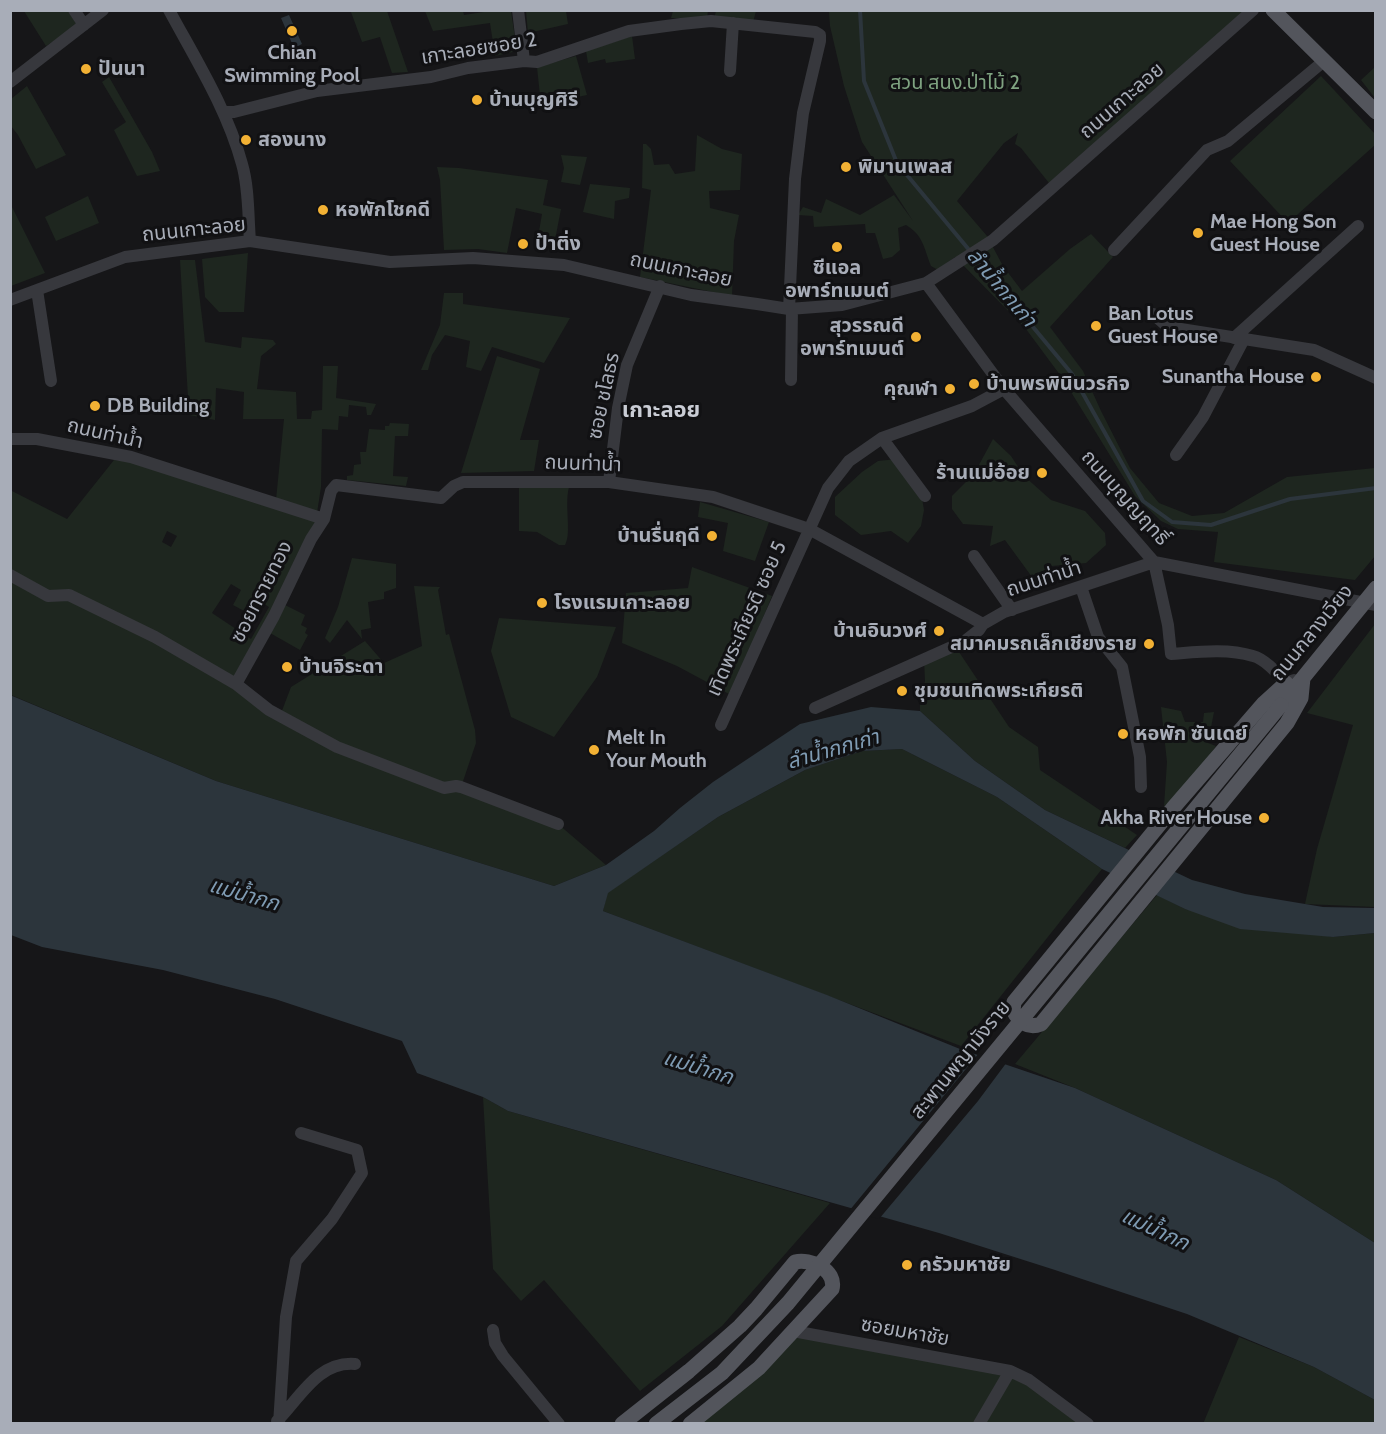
<!DOCTYPE html>
<html>
<head>
<meta charset="utf-8">
<style>
  body { margin:0 }
  #map { position:relative; width:1386px; height:1434px; overflow:hidden; background:#161618; font-family:Cabin,sans-serif }
  canvas { display:block }
  .frame { position:absolute; inset:0; border:12px solid #a8adb8; pointer-events:none }
</style>
</head>
<body>
<div id="map">
<canvas width="1386" height="1434"></canvas>
<div class="frame"></div>
</div>
<script>
const ctx = document.querySelector('canvas').getContext('2d');
ctx.lineJoin = 'round';
function fillPath(path, color) { ctx.fillStyle = color; ctx.fill(path, 'evenodd'); }
function trace(path, color, width, dash) { ctx.strokeStyle = color; ctx.lineWidth = width; ctx.lineCap = dash ? 'butt' : 'round'; ctx.setLineDash(dash || []); ctx.stroke(path); }
function drawText(font, color, halo, rows, align = 'center') {
  ctx.font = font + ' Cabin,"Noto Sans Thai",sans-serif'; ctx.lineWidth = 6; ctx.setLineDash([]); ctx.textBaseline = 'middle'; ctx.strokeStyle = halo; ctx.fillStyle = color; for (const [text, x, y, turn = 0] of rows) {
    ctx.save(); ctx.translate(x, y); ctx.rotate((+turn || 0) * Math.PI / 180); ctx.textAlign = isNaN(turn) ? turn : align; if (halo) ctx.strokeText(text, 0, 0); ctx.fillText(text, 0, 0); ctx.restore();
  }
}
const green = new Path2D(`
  M359 10 387 11 408 72 392 73 380 37 362 42 351 12Z
  M24 11H68L78 26 46 46Z
  M425 11H463L464 15 490 11H511L517 51 495 56 490 23 433 31Z
  M526 11H566L568 24 528 33Z
  M673 11H708L707 18H671Z
  M716 11H756L753 22 714 19Z
  M829 11H1253L1054 186 1049 183 1021 148 1015 144 1018 133 1004 143 957 201 987 236 1003 266 1022 291 1070 249 1091 234 1113 257 1050 327 1083 371 1101 411 1130 468 1159 503 1192 516 1224 513 1287 477 1375 468V556L1355 580 1214 562 1218 532 1178 529 1161 521 1135 496 1063 379 1026 329 955 257 938 270 931 266C924 248 923 235 906 225L898 228 900 250 892 257 883 259 875 233H866L865 224 814 227 813 216 798 215 803 207 821 213 826 199 860 215 894 195 913 221 862 142 844 86 830 26Z
  M632 36 635 59 606 63 605 59 588 63 586 51Z
  M576 56 587 95 541 105 537 67Z
  M1375 67V98L1361 80Z
  M1321 76 1375 134V145L1288 223 1230 161Z
  M109 77 152 152 160 171 137 176 114 130 126 122 102 82Z
  M27 86 66 155 36 169 18 135 11 126V99Z
  M697 135 722 149 742 154 740 190 709 191 710 208 739 215 734 241 732 296 640 277 651 190 642 188 643 144H646L651 149 654 165 669 164 675 174 695 171Z
  M561 155 587 157 580 185 561 182 564 168Z
  M437 167 459 168 548 180 543 205 561 209 554 245 537 243 542 214 516 208 507 253 478 249 444 250 440 180Z
  M590 184 630 188 629 198 615 201 614 219 583 212Z
  M88 196 99 223 56 241 45 217Z
  M10 203 45 273 11 286H10Z
  M248 253 244 312H219L205 297 202 259Z
  M180 260H195L205 342 241 348 242 337 273 340 276 344 261 356 257 389 296 392 297 419H311L312 411 322 410 323 366H338L336 398 376 404 371 415H367L366 407 349 405 348 417 339 416 338 430 322 429 321 487 317 513 276 500 284 419H243L244 392 216 388 215 420 189 415Z
  M444 293H463V304L570 318 544 363 492 347 481 371 466 367 470 341 445 335 432 355 428 370H421L440 325Z
  M497 356 540 369 520 440H539L534 471 461 473Z
  M390 423 409 424 408 436H395L393 476 408 477 406 486 347 480V476L353 475 354 465 361 464 360 452H366L369 429 385 430V426H389Z
  M993 439 1011 456 1024 476 1051 500 1085 511 1105 533 1106 545 1086 563 1052 566 1032 577 1005 540 990 546 993 526 963 524 952 509V496L974 474Z
  M897 459 920 486 924 510 921 526 908 543 891 531 861 535 835 515V497L862 472 878 461Z
  M114 460 149 464 324 519 237 684 280 716 291 687 365 641 384 663 422 646 414 586 440 587 438 590 446 635 449 634 475 730 476 743 461 787 558 824 606 865 554 886 216 781 11 695 10 490 67 519ZM167 531 177 536 171 547 162 542ZM231 584 241 590 233 605 246 612 256 599 269 607 251 639 212 613Z
  M519 485 569 487C564 506 572 533 565 545H559L537 532 519 531Z
  M700 502 769 522 755 561 723 551 728 523 698 517Z
  M352 558 396 564V588L384 592V599L368 602 371 628 361 630 362 639 347 620 330 643 325 638 338 607Z
  M692 567 772 596 731 695 677 666 622 643 626 593 688 588Z
  M285 605 305 615 301 625 307 628 305 633 308 635 300 650 270 633Z
  M499 618 616 627 597 677 554 737 511 717 491 651Z
  M1375 624V907L1305 904 1317 849 1353 725 1307 713Z
  M955 646 1009 727 1038 747 1040 770 1137 835 1125 848 1045 810 975 761 920 711V699L925 681 924 659Z
  M1161 707 1181 711 1185 722H1203L1204 713 1214 712 1208 743 1216 746 1202 767 1170 804 1164 806 1167 762Z
  M902 749 997 797 1102 869 961 1046 603 911 607 893 718 817 805 770 862 751Z
  M1157 895 1185 909 1333 937 1375 933V1243L1276 1180 1075 1088 1015 1064Z
  M483 1097 508 1111 830 1203 722 1326 640 1391 544 1280 521 1301 493 1269Z
  M793 1331 1010 1371 1087 1424H700Z
  M1239 1337 1314 1367 1375 1400V1423L1203 1424Z`);
const water = new Path2D(`
  M289 15 302 44 294 48 281 18Z
  M10 695 216 781 554 886 606 865 654 831 680 808 713 782 800 724 871 707 920 711 975 761 1045 810 1192 880 1245 894 1323 907 1375 908V933L1333 937 1240 929 1185 909 1102 869 997 797 902 749 862 751 805 770 718 817 608 893 603 911 827 995 960 1049 1075 1088 1276 1180 1375 1243V1400L1314 1367 1187 1314 1055 1270 939 1233 508 1111 483 1097 417 1073 402 1041 275 999 163 970 42 947 11 935Z`);
const pier = new Path2D(`
  M1144 854 1165 864 1142 891 1121 881Z
  M979 1053 1007 1062 978 1101 879 1219 849 1211Z`);
const stream = new Path2D(`
  M860 10 864 81 897 163 1072 374 1143 501 1172 522 1211 525 1290 499 1376 488`);
const minor = new Path2D(`
  M74 10 84 25
  M169 10C196 60 227 109 242 164 249 188 248 216 250 241
  M518 10 524 61
  M730 71 733 23
  M10 82 103 10
  M224 112H234L317 91 431 77 468 68 524 61 537 62 629 31 681 24 711 21 815 32 820 35V41L803 113 795 179 789 309
  M1114 250 1207 150 1228 141 1324 61
  M926 283 1004 389 1154 562 1376 605
  M37 290 51 381
  M10 300 125 257 250 241 390 262 473 258 564 265 691 295 757 304 789 309 842 305 926 283 993 240 1253 10
  M1153 314 1168 327 1314 350 1376 378
  M1234 338 1358 226
  M791 380 792 309
  M882 438 925 496
  M10 439H37L131 457 324 519
  M1176 455 1203 417 1244 339
  M609 482 618 408 627 365 660 286
  M974 556 1012 610
  M1154 562 1168 625 1171 654C1197 652 1227 648 1253 656 1265 659 1277 673 1286 683L1294 680
  M10 575 48 596 69 595 155 637 236 684 269 710 337 747 444 788 456 786 461 787 558 824
  M1081 587 1098 637 1122 667 1140 757 1141 787
  M236 684 274 616 311 539 324 519 331 491 336 485 441 498 454 486 463 482H609L713 497 809 529 983 624 1004 612 1154 562
  M815 708 965 641 979 630 983 624
  M721 725 828 488 849 461 882 438 972 406 1004 389
  M493 1330 495 1343 503 1356 559 1424
  M793 1331 1010 1371
  M277 1421C300 1398 318 1361 355 1364
  M279 1424 286 1317 296 1261 332 1219 362 1173 357 1150 301 1133
  M979 1424 1010 1371 1029 1380 1088 1424`);
const major = new Path2D(`
  M1273 10 1376 112
  M1286 683 1264 703 1173 808 1014 1002 1013 1010C1019 1022 1028 1029 1041 1024L1287 723 1301 698 1303 678
  M1281 705 1376 588
  M622 1424 689 1371 740 1326 756 1309 795 1262C810 1258 837 1270 832 1289L759 1368 690 1424`);
const majorBridge = new Path2D(`
  M656 1424 722 1373 788 1303 1281 705`);
const markers = [
  [292,31,6,"#f2b134"],
  [86,69,6,"#f2b134"],
  [477,100,6,"#f2b134"],
  [246,140,6,"#f2b134"],
  [846,167,6,"#f2b134"],
  [323,210,6,"#f2b134"],
  [1198,233,6,"#f2b134"],
  [523,244,6,"#f2b134"],
  [837,247,6,"#f2b134"],
  [1096,326,6,"#f2b134"],
  [916,337,6,"#f2b134"],
  [1316,377,6,"#f2b134"],
  [974,384,6,"#f2b134"],
  [950,389,6,"#f2b134"],
  [95,406,6,"#f2b134"],
  [1042,473,6,"#f2b134"],
  [712,536,6,"#f2b134"],
  [542,603,6,"#f2b134"],
  [939,631,6,"#f2b134"],
  [1149,644,6,"#f2b134"],
  [287,667,6,"#f2b134"],
  [902,691,6,"#f2b134"],
  [1123,734,6,"#f2b134"],
  [594,750,6,"#f2b134"],
  [1264,818,6,"#f2b134"],
  [907,1265,6,"#f2b134"]
];
const streetNames = [
  ["เกาะลอยซอย 2",479,49,-9],
  ["ถนนเกาะลอย",1122,101,-41],
  ["ถนนเกาะลอย",194,230,-6],
  ["ถนนเกาะลอย",681,270,12],
  ["ซอย ชโลธร",604,396,-78],
  ["ถนนท่าน้ำ",105,434,13],
  ["ถนนท่าน้ำ",583,464,2],
  ["ถนนบุญญฤทธิ์",1125,498,48],
  ["ถนนท่าน้ำ",1044,579,-18],
  ["ซอยทรายทอง",262,592,-63],
  ["เทิดพระเกียรติ ซอย 5",747,619,-66],
  ["ถนนกลางเวียง",1312,633,-51],
  ["สะพานพญามังราย",961,1060,-51],
  ["ซอยมหาชัย",905,1332,10]
];
const poiNames = [
  ["Chian",292,53,"center"],
  ["Swimming Pool",292,76,"center"],
  ["ปันนา",98,69],
  ["บ้านบุญศิรี",489,100],
  ["สองนาง",258,140],
  ["พิมานเพลส",858,167],
  ["หอพักโชคดี",335,210],
  ["Mae Hong Son",1210,222],
  ["Guest House",1210,245],
  ["ป้าติ่ง",535,244],
  ["ซีแอล",837,268,"center"],
  ["อพาร์ทเมนต์",837,291,"center"],
  ["Ban Lotus",1108,314],
  ["Guest House",1108,337],
  ["สุวรรณดี",904,326,"right"],
  ["อพาร์ทเมนต์",904,349,"right"],
  ["Sunantha House",1304,377,"right"],
  ["บ้านพรพินินวรกิจ",986,384],
  ["คุณฬา",938,389,"right"],
  ["DB Building",107,406],
  ["ร้านแม่อ้อย",1030,473,"right"],
  ["บ้านรื่นฤดี",700,536,"right"],
  ["โรงแรมเกาะลอย",554,603],
  ["บ้านอินวงศ์",927,631,"right"],
  ["สมาคมรถเล็กเชียงราย",1137,644,"right"],
  ["บ้านจิระดา",299,667],
  ["ชุมชนเทิดพระเกียรติ",914,691],
  ["หอพัก ซันเดย์",1135,734],
  ["Melt In",606,738],
  ["Your Mouth",606,761],
  ["Akha River House",1252,818,"right"],
  ["ครัวมหาชัย",919,1265]
];
const parkNames = [
  ["สวน สนง.ป่าไม้ 2",955,83]
];
const waterNames = [
  ["ลำน้ำกกเก่า",1001,288,50],
  ["ลำน้ำกกเก่า",833,750,-16],
  ["แม่น้ำกก",244,895,16],
  ["แม่น้ำกก",698,1068,17],
  ["แม่น้ำกก",1155,1230,25]
];
const quarterNames = [
  ["เกาะลอย",661,411]
];
fillPath(green, '#1e261f');
fillPath(water, '#2c353c');
fillPath(pier, '#161618');
trace(stream, '#2c353c', 4);
trace(minor, '#37383d', 12);
trace(major, '#53555c', 15);
trace(majorBridge, '#53555c', 15);
for (const [x, y, r, color] of markers) { const dot = new Path2D(); dot.arc(x, y, r, 0, 2 * Math.PI); ctx.fillStyle = color; ctx.fill(dot); trace(dot, '#111113', 2); }
drawText('20px', '#a8adb8', '#111113', streetNames);
drawText('bold 20px', '#a8adb8', '#111113', poiNames, 'left');
drawText('20px', '#7fa381', '#111113', parkNames);
drawText('italic 21px', '#7f9bb3', '#111113', waterNames);
drawText('bold 22px', '#c9ccd4', '#111113', quarterNames);
</script>
</body>
</html>
